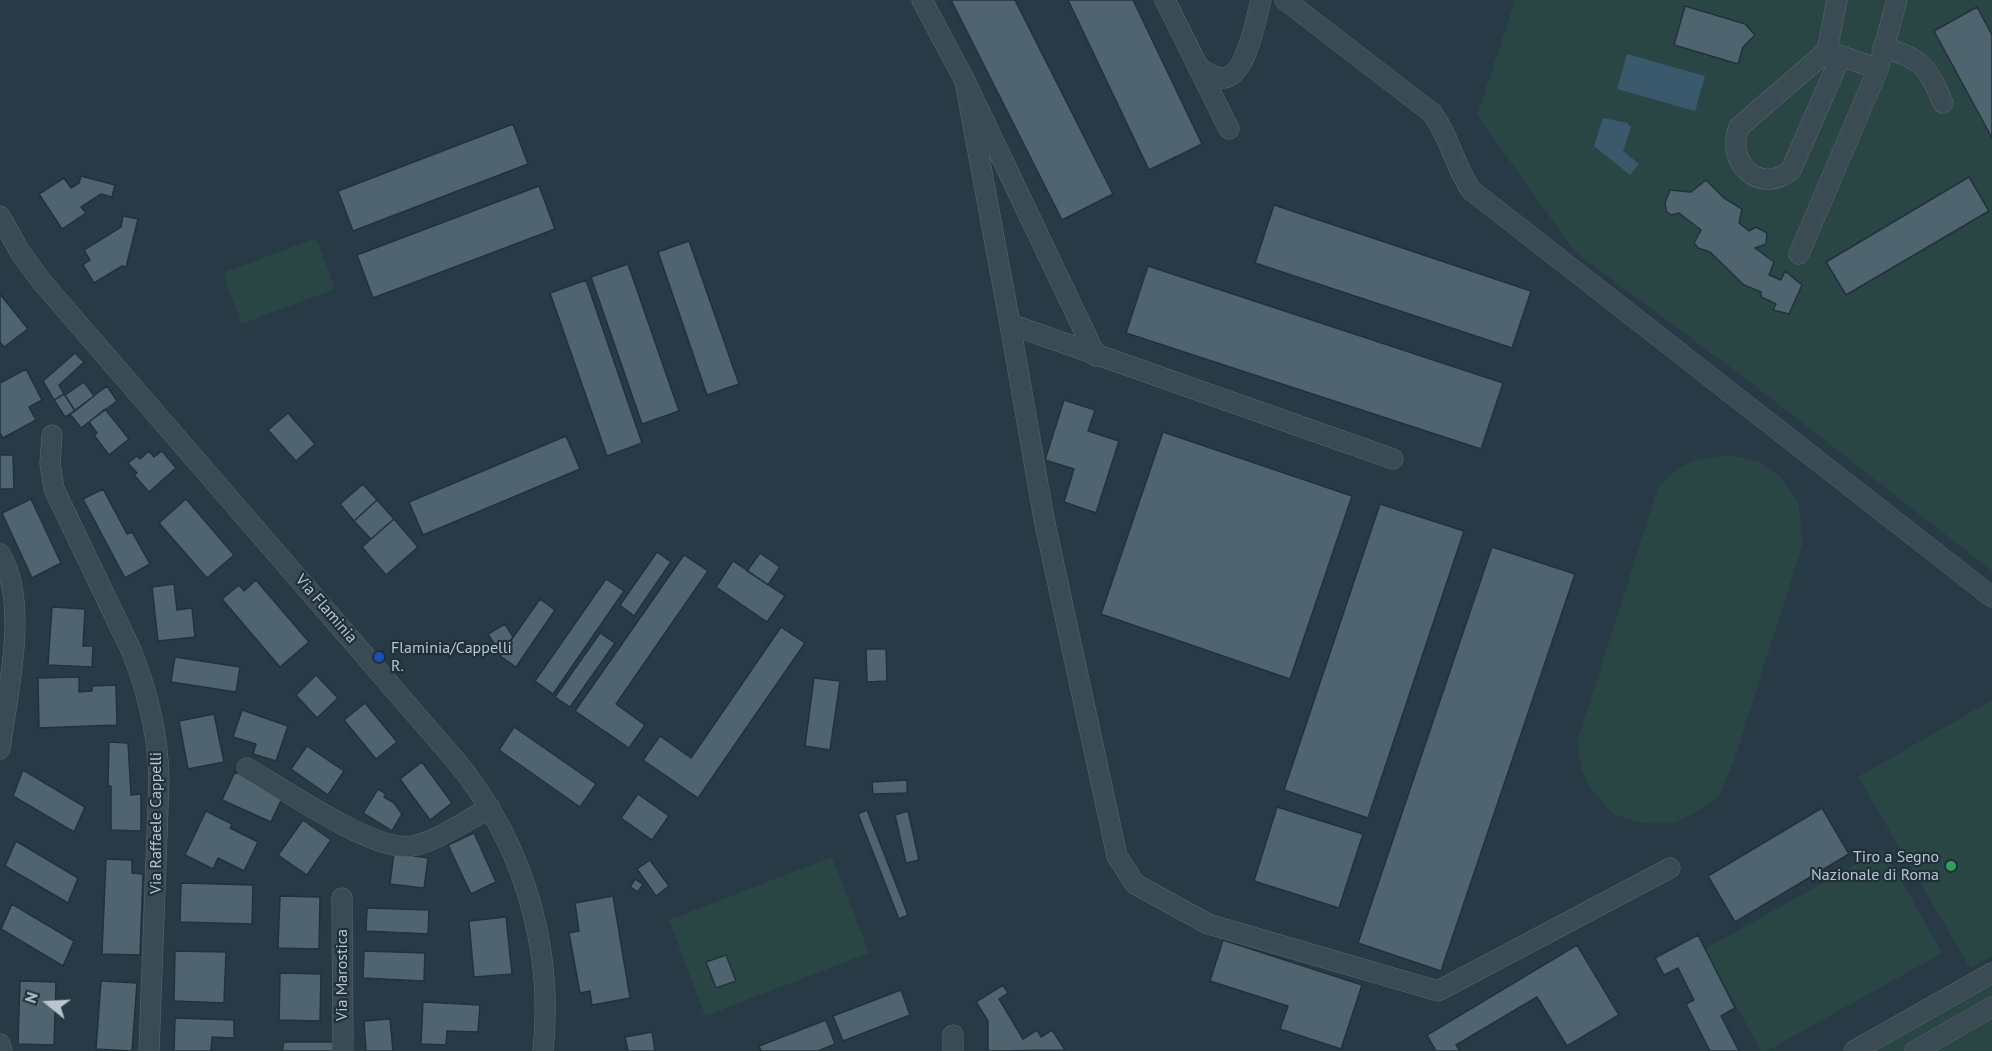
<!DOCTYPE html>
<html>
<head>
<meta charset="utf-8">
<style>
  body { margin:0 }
  #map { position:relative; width:1992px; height:1051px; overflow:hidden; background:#273a45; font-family:"PT Sans",sans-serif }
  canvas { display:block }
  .north { position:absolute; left:18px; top:973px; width:60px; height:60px; -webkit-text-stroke:4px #20303a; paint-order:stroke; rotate:288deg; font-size:16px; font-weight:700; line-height:24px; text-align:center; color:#b9c5ce }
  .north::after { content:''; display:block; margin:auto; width:21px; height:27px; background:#b9c5ce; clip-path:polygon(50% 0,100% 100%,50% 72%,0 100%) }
</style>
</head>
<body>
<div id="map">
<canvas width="1992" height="1051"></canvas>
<div class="north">N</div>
</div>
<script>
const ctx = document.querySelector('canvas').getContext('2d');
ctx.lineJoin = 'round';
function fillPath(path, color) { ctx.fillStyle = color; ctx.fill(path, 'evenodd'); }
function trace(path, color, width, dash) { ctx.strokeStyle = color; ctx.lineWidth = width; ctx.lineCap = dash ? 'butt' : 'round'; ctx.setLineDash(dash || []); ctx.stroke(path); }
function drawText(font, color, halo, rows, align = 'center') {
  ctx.font = font + ' "PT Sans",sans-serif'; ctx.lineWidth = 4.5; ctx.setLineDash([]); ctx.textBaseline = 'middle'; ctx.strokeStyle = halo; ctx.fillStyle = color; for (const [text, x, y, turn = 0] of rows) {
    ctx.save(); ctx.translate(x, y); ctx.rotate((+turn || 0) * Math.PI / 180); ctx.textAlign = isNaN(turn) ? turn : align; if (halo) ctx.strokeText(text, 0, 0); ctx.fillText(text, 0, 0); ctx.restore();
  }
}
const green = new Path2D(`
  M1515 0H1992V571L1746 379 1575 252 1477 115Z
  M316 238 335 289 241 324 223 273Z
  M1734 456 1759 462 1780 476 1798 502 1803 543 1735 758 1720 795 1700 810 1675 823H1643L1614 815 1591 789 1581 768 1577 742 1658 487C1685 460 1696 457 1734 456Z
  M1992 700V956L1970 968 1858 777Z
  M1884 849 1942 953 1767 1051H1761L1705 949Z
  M832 857 869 953 705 1016 669 920ZM725 955 736 981 716 988 707 963Z
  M1992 984V1051H1874Z`);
const water = new Path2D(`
  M1627 54 1705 76 1695 111 1617 89Z
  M1603 118 1627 123 1631 127 1623 151 1639 164 1630 175 1594 146Z`);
const building = new Path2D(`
  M951 0H1015L1113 194 1062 220Z
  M1068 0H1133L1202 144 1149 170Z
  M1685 6 1745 24 1755 35 1743 47 1738 64 1674 45Z
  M1977 7 1992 35V138L1934 31Z
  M513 124 528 164 353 231 338 191Z
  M81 176 115 185 112 197 101 194 81 207 86 213 62 229 39 194 64 178 71 188 79 183Z
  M1969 177 1989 211 1846 295 1826 262Z
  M1706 180 1724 198 1742 209 1739 223 1749 231 1756 227 1767 233 1766 244 1755 248 1774 262 1769 275 1781 280 1785 271 1802 285 1789 314 1773 310 1776 304 1761 297V292L1744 285 1710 252 1698 248 1694 243 1701 230 1679 213 1671 215 1666 211 1665 203 1670 190 1691 192Z
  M539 186 555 229 373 298 357 255Z
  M1274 205 1531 291 1512 348 1255 263Z
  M123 216 138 219 126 267 122 266 94 283 83 265 90 260 84 250 121 227Z
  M689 241 739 384 707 395 658 252Z
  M628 264 679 411 642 424 591 277Z
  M1148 266 1503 383 1481 449 1126 333Z
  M586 280 642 443 607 456 550 293Z
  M0 294 28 329 4 347 0 342Z
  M75 353 84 362 59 385 64 394 54 400 43 381Z
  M26 369 42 400 29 407 36 420 3 438 0 433V383Z
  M84 382 94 396 75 411 65 395Z
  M107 386 117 401 81 428 70 414Z
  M64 394 75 411 65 417 54 400Z
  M1064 400 1095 410 1088 431 1119 441 1096 513 1064 502 1074 469 1045 460Z
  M105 409 129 439 109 455 94 435 97 433 89 422Z
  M288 413 315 444 296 461 268 430Z
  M1163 432 1352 496 1290 679 1101 614Z
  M566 436 580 469 423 535 409 502Z
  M149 451 154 457 162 451 176 468 149 492 134 475 137 473 128 463 137 456 140 459Z
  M0 455H13L14 489H0Z
  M363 484 377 500 354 521 340 504Z
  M103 489 127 534 132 532 150 564 125 578 83 499Z
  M31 499 61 563 32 578 2 513Z
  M186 499 234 555 207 578 159 523Z
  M377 500 394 519 371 539 354 521Z
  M1380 504 1464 531 1368 818 1284 790Z
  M394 519 418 547 386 575 362 547Z
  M1492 547 1575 574 1441 971 1358 943Z
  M657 552 671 562 634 616 620 605Z
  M760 553 780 567 768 585 747 571Z
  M684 555 708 571 616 704 645 725 629 748 575 711Z
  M733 561 785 596 767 622 716 587Z
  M606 579 624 591 553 694 535 681Z
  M256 580 309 642 280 667 222 599 239 585 244 591Z
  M174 584 177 610 192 608 195 637 158 641 152 587Z
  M540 599 555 610 516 667 500 656Z
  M52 607 85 609 83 646H93L92 667 48 665Z
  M505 624 513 637 501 655 488 634Z
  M781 627 805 643 698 798 643 760 660 736 691 758Z
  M600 633 615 643 570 707 555 697Z
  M866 649H886L887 681 867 682Z
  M175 657 240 667 236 692 171 682Z
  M316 675 338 698 317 718 296 695Z
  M79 677V692L92 691V686L116 685 117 725 39 728 38 678Z
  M814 678 840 681 830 750 805 746Z
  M365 703 397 742 376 759 344 720Z
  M242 710 288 726 276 761 253 754 256 744 233 737Z
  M214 714 224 762 188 769 179 721Z
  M514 727 596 784 580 807 499 750Z
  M109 742 128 743 131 795 141 794V831L111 830V786H108Z
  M307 746 344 771 328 795 291 769Z
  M422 762 452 803 430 820 400 779Z
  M23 770 85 807 74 832 13 796Z
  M235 772 284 794 271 822 222 800Z
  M907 780V793L873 794 872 782Z
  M378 789 386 794 384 797 394 803 402 814 392 831 363 813Z
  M638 794 669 816 652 840 621 818Z
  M1277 807 1363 834 1339 908 1254 881Z
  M1822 808 1849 854 1735 922 1708 876Z
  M867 810 908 915 899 919 858 814Z
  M206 811 232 824 230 828 258 842 244 871 218 858 213 869 185 855Z
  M908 811 919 860 906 863 895 815Z
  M303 820 331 840 307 875 278 855Z
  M474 833 496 882 471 894 448 845Z
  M16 841 78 878 68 903 5 866Z
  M394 853 428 858 424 888 390 884Z
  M106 859 132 860V873L143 874 140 955 102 954Z
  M650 860 669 886 656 896 637 869Z
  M635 879 643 884 638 892 630 887Z
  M181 883 253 885 252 924 180 922Z
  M280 896 320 897 319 949 278 948Z
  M613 896 630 998 592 1005 590 991 580 993 569 933 579 931 575 903Z
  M12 904 74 941 63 966 1 929Z
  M367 908 429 910 428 934 366 931Z
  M506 917 512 974 474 977 469 921Z
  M1698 935 1735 1008 1721 1016 1739 1051H1710L1686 1004 1694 1000 1678 968 1664 975 1655 958Z
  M1223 940 1362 985 1341 1049 1280 1029 1288 1006 1210 981Z
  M1577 945 1619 1015 1567 1046 1537 997 1456 1045 1460 1051H1436L1427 1035Z
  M175 951 226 952 224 1003 174 1001Z
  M364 951 425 953 424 981 363 978Z
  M726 955 736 981 716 988 706 962Z
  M280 973 321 974 320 1021 279 1020Z
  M20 981 56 982 54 1045 18 1044Z
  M101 981 137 983 132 1051 96 1049Z
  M1003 985 1008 993 999 999 1023 1039 1037 1030 1041 1037 1052 1030 1065 1050 988 1051V1021L976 1002Z
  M901 990 910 1015 843 1041 833 1016Z
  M423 1002 480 1005 478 1032 447 1031 446 1045 421 1044Z
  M175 1018 234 1020V1038L212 1037 211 1051H174Z
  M390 1019 393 1051H366L364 1021Z
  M826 1020 835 1044 818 1051H761L759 1046Z
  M652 1032 655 1051H628L625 1037Z
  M284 1042H333V1051H282Z`);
const minor = new Path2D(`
  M922 0 965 81
  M1165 0 1229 129
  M1285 0 1432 113C1450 137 1454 165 1471 190L1992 597
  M1837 0 1827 51 1878 69 1897 0
  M1883 47C1923 60 1927 66 1943 103
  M1827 51 1739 127C1725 162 1759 196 1791 170L1841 56
  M1198 67C1206 72 1214 79 1224 78 1246 76 1256 19 1261 0
  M0 216 20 252 42 282 456 761C523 842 554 947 543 1051
  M1799 254 1878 69
  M1010 324 1044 519 1117 856 1135 884 1208 924 1438 991 1670 868
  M1096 356 965 81 1010 324 1393 459
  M52 435 50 463 54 489 132 652C148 693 158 735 159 779L149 1051
  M0 554C30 603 7 695 0 749
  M247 768C282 788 375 853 412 846 439 841 466 820 490 808
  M342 898 343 1051
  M0 1044 2 1051
  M953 1051V1035
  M1854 1051 1992 973
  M1915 1051 1992 1007`);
const markers = [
  [379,657,6,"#1a4fb4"],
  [1951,866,6,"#2e9e5b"]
];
const streetNames = [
  ["Via Flaminia",326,609,49],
  ["Via Raffaele Cappelli",156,823,-90],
  ["Via Marostica",342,975,-90]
];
const poiNames = [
  ["Flaminia/Cappelli",391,648],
  ["R.",391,666],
  ["Tiro a Segno",1939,857,"right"],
  ["Nazionale di Roma",1939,875,"right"]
];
fillPath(green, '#294644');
fillPath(water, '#3b596c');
fillPath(building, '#506470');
trace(building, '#22323c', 1.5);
trace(minor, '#5a6872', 21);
trace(minor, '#3b4b54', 20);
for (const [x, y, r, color] of markers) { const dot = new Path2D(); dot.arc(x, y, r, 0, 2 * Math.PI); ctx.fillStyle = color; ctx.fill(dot); trace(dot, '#20303a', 2); }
drawText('16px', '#b9c5ce', '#20303a', streetNames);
drawText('16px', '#b9c5ce', '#20303a', poiNames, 'left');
</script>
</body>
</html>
